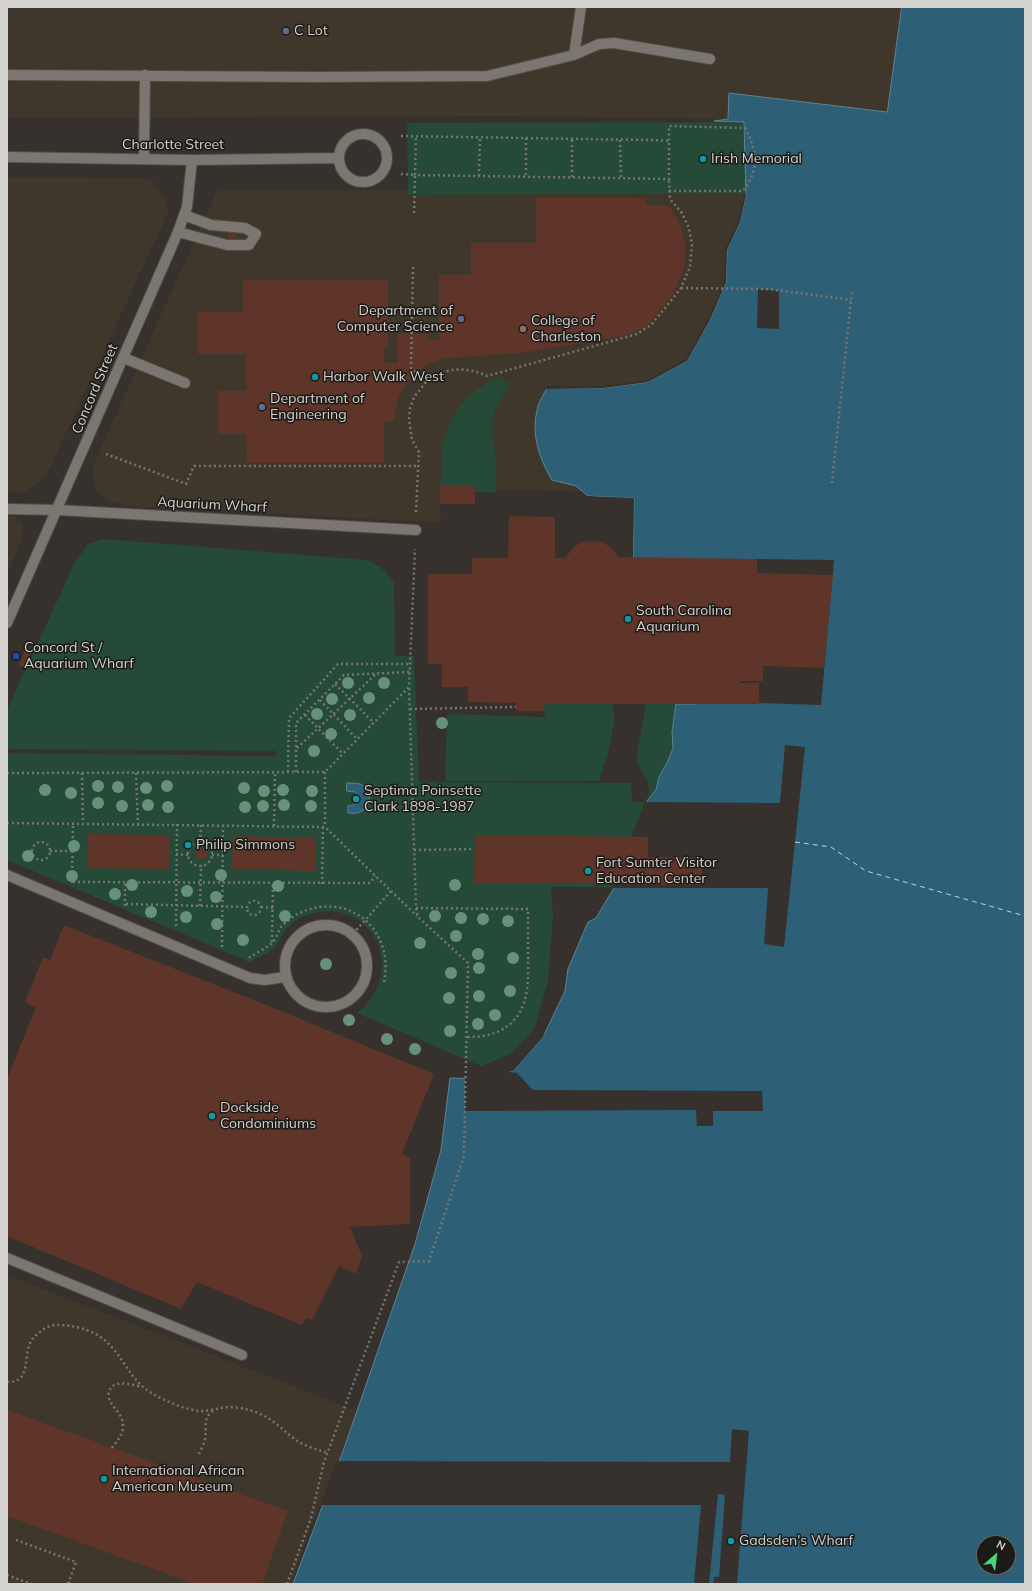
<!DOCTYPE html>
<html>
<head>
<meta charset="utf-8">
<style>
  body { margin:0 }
  #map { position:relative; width:1032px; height:1591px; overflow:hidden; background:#36312c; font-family:Mulish,sans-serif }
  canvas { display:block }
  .frame { position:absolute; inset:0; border:8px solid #d4d2ce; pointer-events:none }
  .north { position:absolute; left:976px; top:1535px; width:40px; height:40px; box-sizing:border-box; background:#1c1a17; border:1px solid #666460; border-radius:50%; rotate:28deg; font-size:11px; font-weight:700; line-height:16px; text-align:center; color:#d4d2ce }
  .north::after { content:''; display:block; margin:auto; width:14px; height:18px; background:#47d779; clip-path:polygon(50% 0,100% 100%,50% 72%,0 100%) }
</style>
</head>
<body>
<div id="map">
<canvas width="1032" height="1591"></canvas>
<div class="frame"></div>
<div class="north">N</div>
</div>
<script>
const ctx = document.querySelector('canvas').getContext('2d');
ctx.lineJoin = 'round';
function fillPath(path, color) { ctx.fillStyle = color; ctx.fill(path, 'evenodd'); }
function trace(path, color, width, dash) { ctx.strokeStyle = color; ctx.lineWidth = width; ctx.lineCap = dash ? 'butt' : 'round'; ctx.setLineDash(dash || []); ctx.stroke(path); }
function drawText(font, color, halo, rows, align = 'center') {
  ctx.font = font + ' Mulish,sans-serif'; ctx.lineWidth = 3; ctx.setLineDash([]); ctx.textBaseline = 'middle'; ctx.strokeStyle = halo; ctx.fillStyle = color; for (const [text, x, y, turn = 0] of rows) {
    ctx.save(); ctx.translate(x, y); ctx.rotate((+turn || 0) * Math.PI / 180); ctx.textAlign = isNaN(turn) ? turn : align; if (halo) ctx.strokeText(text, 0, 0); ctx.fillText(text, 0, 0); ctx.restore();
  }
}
const built = new Path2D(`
  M7 7H902L888 112 729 93 728 119 504 116 7 118Z
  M7 177 143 178 153 181 166 201 168 213 47 474 36 485 23 492 7 491Z
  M218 189 905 194 874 494 440 490 441 523 126 506 107 500 96 490 93 481V465Z
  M7 516H15L22 524 24 536 7 574Z
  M7 1275 358 1411 332 1482 310 1527 292 1584H7Z`);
const green = new Path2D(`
  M750 122 749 193 408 195 407 123Z
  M499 378 510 384 493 414 492 428 496 464V493L475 492 474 485 440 486C443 474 441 464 442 452 444 419 468 389 499 378Z
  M104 539 368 560 384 570 394 583 395 656H414L419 782 631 783 632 802 780 803 768 888 551 887 553 916 548 980 535 1028 510 1054 481 1066 357 1013C408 974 375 899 314 913 303 915 292 922 285 930 281 935 280 941 276 946 270 953 258 957 250 962L7 860V753L276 756V751L10 749 7 747V710L75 562 88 544Z
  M544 704H612L615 720 608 753 599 781H445L447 714 545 717Z
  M646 704H697L668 800 647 801 649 791 648 782 638 764 637 753Z`);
const water = new Path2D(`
  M902 7H1025V1584H293L342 1454 415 1244 441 1150 450 1078 481 1079 513 1071 543 1037 565 991 568 969 588 922 596 918 615 886 647 801 656 790 659 777 668 761 673 748 672 732 676 704H697L695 574H633L634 498 588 496 576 486 552 480C540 460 531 435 537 411 538 403 543 395 547 388H604L648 382 687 361 710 320 726 282 727 250 740 222 746 195 744 122 714 121 728 119 729 93 887 112ZM984 1543H1008V1567H984Z
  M347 783C351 783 356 783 360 784 372 789 373 807 360 812 357 814 352 813 348 813V806C354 805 358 805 360 798L355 792 347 791Z`);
const pier = new Path2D(`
  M745 193 746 195 740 222 727 250 726 282 710 320 687 361 648 382 604 388 544 389 547 386H604L647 380 685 359 708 319 724 281 725 249 738 221Z
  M758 289 779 291V329L757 328Z
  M585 496 634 498 633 557H631L632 499 588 498Z
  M757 559 834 560 821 705 759 703V683H740V681H763L761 573H757Z
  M785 745 805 747 784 947 764 944 768 888H611L645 802 780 803Z
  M549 1019 543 1037 513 1071 508 1072 517 1073 533 1090 762 1091 763 1111H713V1126H697L696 1110 465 1111V1077H480L512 1069 541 1036Z
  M732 1429 749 1431 737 1584H713L714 1577H719L725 1495 718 1494 709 1584H694L701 1505H320L337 1461 730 1462Z`);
const ferry = new Path2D(`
  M795 842 831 847 866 871 1025 916`);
const building = new Path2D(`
  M536 198H646V205H667L672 211 680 225 685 241V265L673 294 656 316 645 327 629 334 610 338 522 353 445 358 430 363 415 373 405 385 399 396 396 406 394 422H384V463H247L246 434H218V391H246V354H198V312H243V280H388V347H384V363H398V333L428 334V340H439V275H471V243H536Z
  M228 231H237V238H228Z
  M475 485V504H440V486Z
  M509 516 555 517V558H565L574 547 582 542 593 541 602 542 610 547 619 557 757 559V573L833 575 824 668 763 666V681H740V683H759V704H544V711H516V703L468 702V687H442V664H428V574H472V558H508Z
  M25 650 31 653 24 668 19 665Z
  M88 834 170 835 169 869 87 868Z
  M475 835 648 837V857L702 858V885L474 883Z
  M233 836 316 838 315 871 232 869Z
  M202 848 207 851V857L201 860 196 857V851Z
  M64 925 281 1011 434 1074 402 1154 410 1158V1224L350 1227 362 1256 356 1274 339 1266 312 1320 306 1318 302 1325 197 1282 181 1309 7 1236V1079L36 1007 25 1002 43 957 50 960Z
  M7 1410 288 1511 262 1584H195L7 1516Z`);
const path = new Path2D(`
  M401 136C462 137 523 138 584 139 612 140 641 139 669 141V179L415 175 416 136
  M526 138V177
  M620 140 621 178
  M401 174 415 175 414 216
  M479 176 480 137
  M572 177V139
  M669 191H743C760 168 757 151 745 128L669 126V141
  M413 267 411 368 426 382C446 367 465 366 487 376L637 334 652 324 670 302 681 288 690 267 692 244 689 228 682 213 670 199 669 179
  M681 288 769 289 851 300
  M106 454 186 484 194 466H419
  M832 483 852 291
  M416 512 419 452 412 440 409 420 410 408 414 397 426 382
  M335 684 374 723
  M320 700 357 739
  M410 709 516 707
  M305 715 343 754
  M297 748 376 674
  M288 772 289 718 338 664H410
  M296 772V723L344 675 410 672
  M325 772V827
  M7 773 325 772 409 687 415 549
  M82 773 83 823
  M136 773 138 824
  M7 823 325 827 391 891 352 935
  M274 826 275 772
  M32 851a9 9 0 1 1 18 0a9 9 0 1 1-18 0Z
  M200 842 201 825
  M188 854a12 12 0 1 1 24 0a12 12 0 1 1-24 0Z
  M414 850 474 849
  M50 851H73
  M176 854 189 855
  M212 855H223
  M73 882 370 883 375 876
  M72 883 73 823
  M322 884 323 827
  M391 891 417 916
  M247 908a7 7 0 1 1 14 0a7 7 0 1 1-14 0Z
  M126 904 246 907
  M125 906V882
  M200 906 201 865
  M261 907 273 908
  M416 908 528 909C528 924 528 940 528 955 529 991 528 1024 488 1035 481 1037 473 1037 466 1037
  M176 926 177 824
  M272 942 273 884
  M222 947 223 825
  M249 958C256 953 265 949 272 943 276 939 278 932 281 927 285 923 292 916 298 914 347 889 395 929 384 982
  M7 1382C30 1383 24 1360 29 1346 31 1339 35 1336 40 1332 44 1328 51 1325 56 1325 79 1325 101 1332 115 1351 129 1368 132 1381 153 1394 166 1401 185 1410 201 1411 210 1411 219 1408 228 1407 238 1407 248 1409 258 1413 274 1419 285 1433 299 1442 308 1447 319 1450 328 1453
  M112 1448C117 1441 123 1435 123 1426 123 1415 115 1410 110 1401 109 1399 108 1395 109 1392 113 1378 133 1385 142 1387
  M199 1454C201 1449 204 1444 205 1439 207 1427 202 1418 214 1410
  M16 1540 76 1562 68 1584
  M7 1575 31 1584
  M287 1584 311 1518 324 1462 399 1262 429 1261 464 1156 468 963 418 917 416 908 409 687`);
const lane = new Path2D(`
  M574 55 581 7
  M7 75 316 77 487 76 574 55 599 44 614 43 710 59
  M339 158a24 24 0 1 1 48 0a24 24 0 1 1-48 0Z
  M144 159 145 75
  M192 160 339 158
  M178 232 227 245H249L256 234 245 228 211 225 184 215
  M124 358 185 383
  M7 509 58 510 416 530
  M7 875 250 978 265 980 285 977
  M285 966a41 41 0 1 1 82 0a41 41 0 1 1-82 0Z
  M7 1258 242 1355`);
const street = new Path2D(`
  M7 157 192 160 187 207 178 232 7 623`);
const trees = [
  [348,683],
  [384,683],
  [369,698],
  [332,699],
  [317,714],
  [350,715],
  [442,723],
  [331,734],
  [314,751],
  [98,786],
  [167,786],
  [118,787],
  [146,788],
  [244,788],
  [45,790],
  [283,790],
  [264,791],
  [312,791],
  [71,793],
  [98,803],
  [148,805],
  [284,805],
  [122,806],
  [263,806],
  [311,806],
  [168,807],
  [245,807],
  [74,846],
  [28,856],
  [221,875],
  [72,876],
  [132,885],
  [455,885],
  [278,886],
  [187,891],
  [115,894],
  [216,897],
  [151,912],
  [285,916],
  [435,916],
  [186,917],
  [461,918],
  [483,919],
  [508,921],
  [217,924],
  [456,936],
  [243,940],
  [420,943],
  [478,954],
  [513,958],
  [326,964],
  [479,968],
  [451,973],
  [510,991],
  [479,996],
  [449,998],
  [495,1015],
  [349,1020],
  [478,1024],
  [450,1031],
  [387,1039],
  [415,1049]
];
const markers = [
  [286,31,4,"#5c6f8a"],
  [703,159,4,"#0f9aa8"],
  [461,319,4,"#5c6f8a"],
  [523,329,4,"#8d6e63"],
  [315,377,4,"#0f9aa8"],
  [262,407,4,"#5c6f8a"],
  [628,619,4,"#0f9aa8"],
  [16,656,4,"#1a4fb4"],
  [356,799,4,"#0f9aa8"],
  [188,845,4,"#0f9aa8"],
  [588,871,4,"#0f9aa8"],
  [212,1116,4,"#0f9aa8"],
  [104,1479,4,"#0f9aa8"],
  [731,1541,4,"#0f9aa8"]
];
const poiNames = [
  ["C Lot",294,31],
  ["Irish Memorial",711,159],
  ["Department of",453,311,"right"],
  ["Computer Science",453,327,"right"],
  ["College of",531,321],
  ["Charleston",531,337],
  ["Harbor Walk West",323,377],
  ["Department of",270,399],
  ["Engineering",270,415],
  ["South Carolina",636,611],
  ["Aquarium",636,627],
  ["Concord St /",24,648],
  ["Aquarium Wharf",24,664],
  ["Septima Poinsette",364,791],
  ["Clark 1898-1987",364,807],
  ["Philip Simmons",196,845],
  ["Fort Sumter Visitor",596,863],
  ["Education Center",596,879],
  ["Dockside",220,1108],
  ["Condominiums",220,1124],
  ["International African",112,1471],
  ["American Museum",112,1487],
  ["Gadsden's Wharf",739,1541]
];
const streetNames = [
  ["Charlotte Street",173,145],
  ["Concord Street",95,389,-67],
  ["Aquarium Wharf",212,505,3]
];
fillPath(built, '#3f372c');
fillPath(green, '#254a38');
fillPath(water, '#2d6077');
trace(water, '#5f8291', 1);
fillPath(pier, '#36312c');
trace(ferry, '#9ddcfb', 1, [5, 4]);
fillPath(building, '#603529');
trace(lane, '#504d48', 12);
trace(street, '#504d48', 12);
trace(path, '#787570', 2.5, [2, 3]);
trace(lane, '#7b766f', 10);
trace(street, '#7b766f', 10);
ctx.fillStyle = '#689179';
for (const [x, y] of trees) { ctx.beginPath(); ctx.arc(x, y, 6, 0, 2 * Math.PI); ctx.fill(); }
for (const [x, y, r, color] of markers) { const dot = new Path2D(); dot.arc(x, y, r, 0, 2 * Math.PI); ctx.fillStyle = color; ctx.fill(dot); trace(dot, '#1c1a17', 1.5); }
drawText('14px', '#d4d2ce', '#1c1a17', poiNames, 'left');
drawText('14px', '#d4d2ce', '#1c1a17', streetNames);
</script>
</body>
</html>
